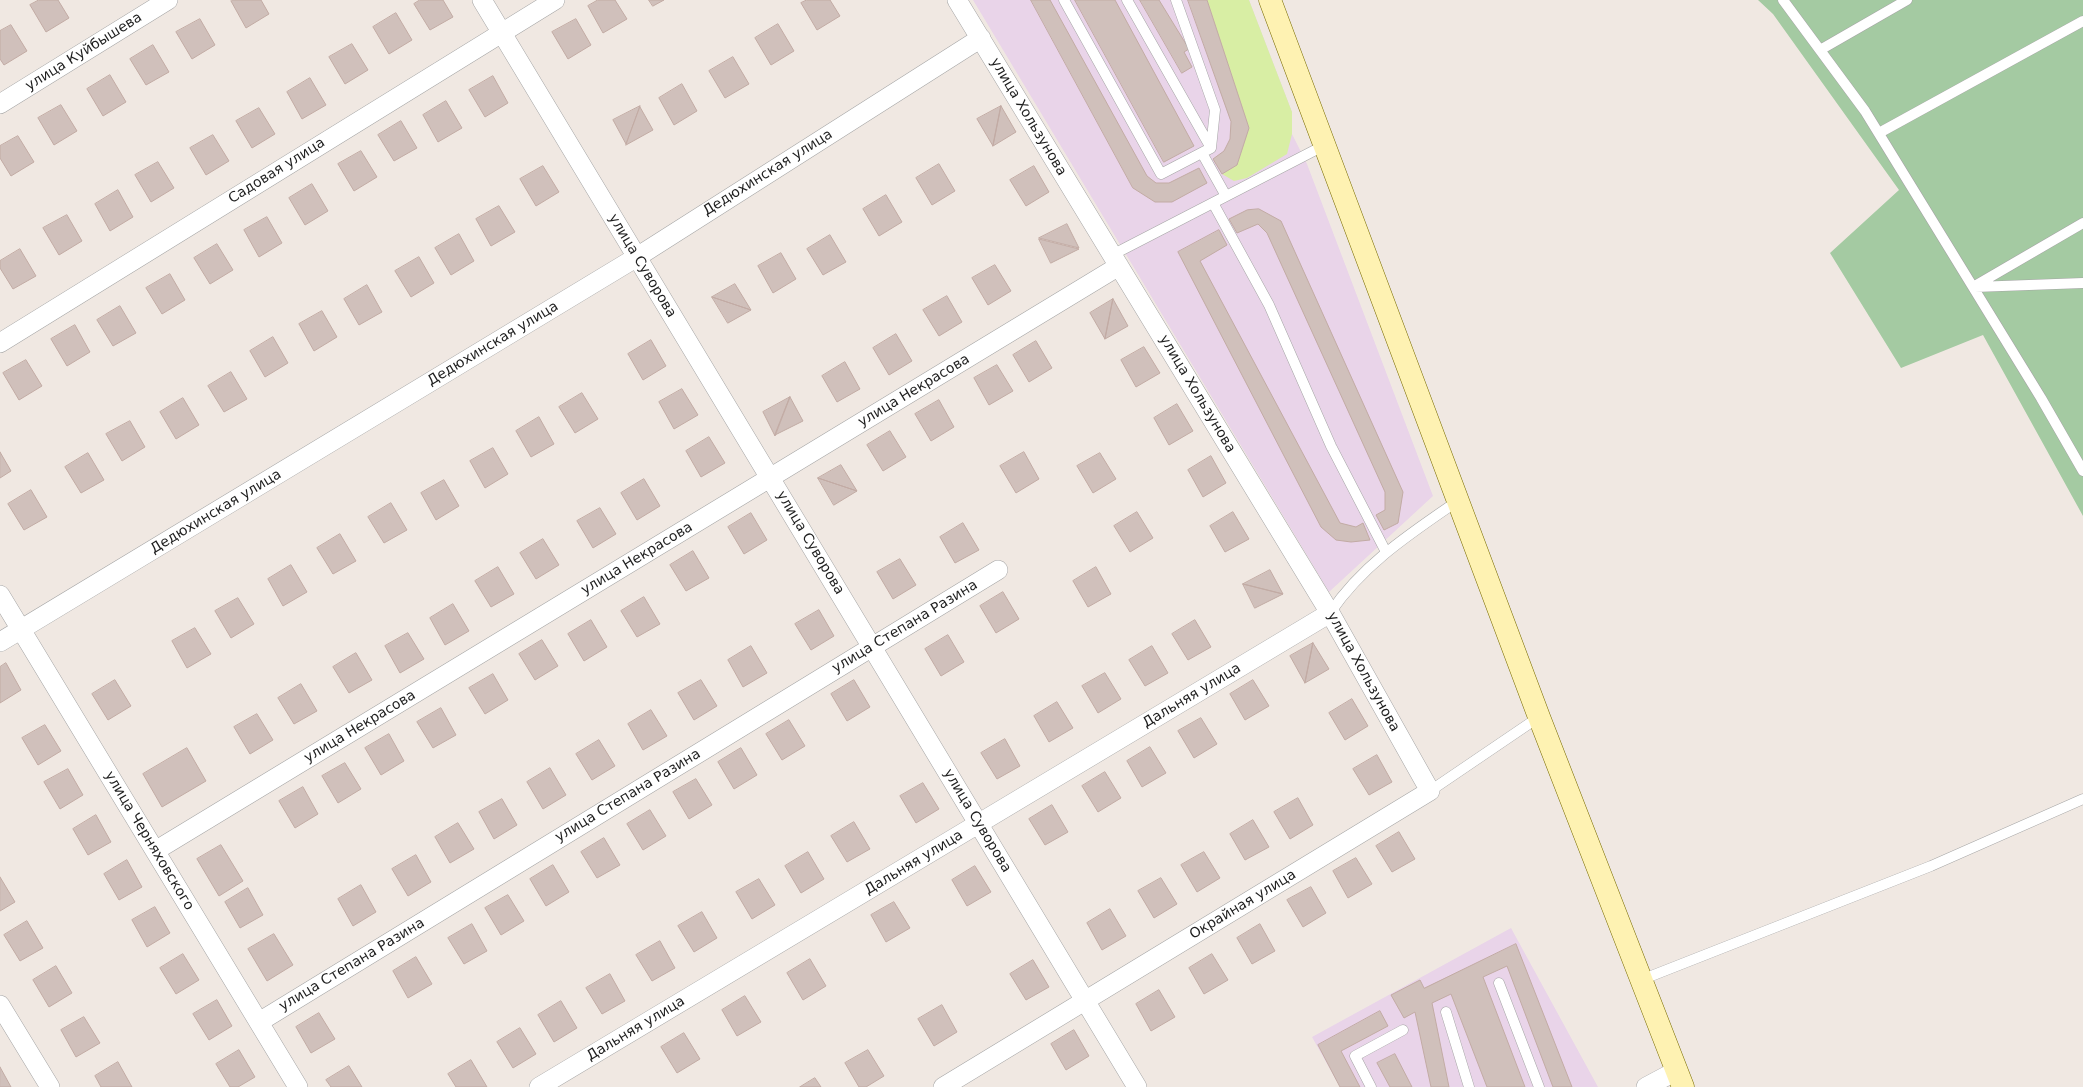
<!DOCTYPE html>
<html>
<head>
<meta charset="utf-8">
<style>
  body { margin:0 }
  canvas { display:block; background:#f0e8e2 }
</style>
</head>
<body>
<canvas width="2083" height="1087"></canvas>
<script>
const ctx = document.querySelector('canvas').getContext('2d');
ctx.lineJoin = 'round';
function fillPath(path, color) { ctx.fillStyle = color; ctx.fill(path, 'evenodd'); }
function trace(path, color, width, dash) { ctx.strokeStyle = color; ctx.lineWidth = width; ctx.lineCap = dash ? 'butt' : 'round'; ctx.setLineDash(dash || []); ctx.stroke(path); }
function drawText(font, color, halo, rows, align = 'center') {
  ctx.font = font + ' "DejaVu Sans",sans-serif'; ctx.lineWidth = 3; ctx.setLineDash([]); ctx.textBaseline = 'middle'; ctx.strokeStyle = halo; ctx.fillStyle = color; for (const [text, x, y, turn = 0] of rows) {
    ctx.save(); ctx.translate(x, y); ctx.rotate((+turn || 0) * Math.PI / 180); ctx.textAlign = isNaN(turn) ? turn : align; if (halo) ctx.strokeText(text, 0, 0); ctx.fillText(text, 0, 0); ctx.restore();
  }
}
const industrial = new Path2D(`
  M973 0H1249L1292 112V134L1307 164 1433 496 1329 592Z
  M1511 928 1598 1087H1340L1312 1037Z`);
const grass = new Path2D(`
  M1207 0H1249L1292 112V134L1287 154 1247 178 1234 181 1222 174 1237 165 1249 128Z`);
const cemetery = new Path2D(`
  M1758 0H2083V516L1983 335 1901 368 1830 253 1899 190 1773 14Z`);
const building = new Path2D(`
  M39 0H58L69 18 46 32 30 5Z
  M232 0H261L269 14 246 28 231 1Z
  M420 0H443L453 17 430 30 414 4Z
  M598 0H615L627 19 603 33 588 6Z
  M649 0H664L653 6Z
  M807 0H830L840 16 817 30 801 3Z
  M1031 0H1050L1147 176 1156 183H1169L1199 168 1207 183 1172 202H1155L1133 188Z
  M1075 0H1115L1194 146 1164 162Z
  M1140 0H1159L1189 49 1184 52 1192 67 1182 73Z
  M1188 0H1207L1249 128 1237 165 1222 174 1213 159 1224 151 1230 139 1231 122Z
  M396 13 412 40 389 54 373 27Z
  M200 19 215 45 192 59 176 32Z
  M576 19 591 45 568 59 552 32Z
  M778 24 794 51 771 65 755 38Z
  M11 25 27 51 4 65 0 59V31Z
  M352 44 368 70 345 84 329 57Z
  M153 45 169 72 146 85 130 59Z
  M733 57 749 84 725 98 709 71Z
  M110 75 126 102 103 116 87 89Z
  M493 76 508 103 485 117 469 90Z
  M310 78 326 105 302 119 287 92Z
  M682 84 697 111 674 125 659 98Z
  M446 101 462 128 438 142 423 115Z
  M61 105 77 131 54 145 38 118Z
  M640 106 626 144 613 120Z
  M1001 106 1016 132 993 146Z
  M1001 106 993 146 977 119Z
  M640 107 653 130 626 145Z
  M259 108 275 134 252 148 236 121Z
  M401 121 417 148 394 161 378 135Z
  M213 135 229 161 206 175 190 148Z
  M18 136 34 162 11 176 0 158V146Z
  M361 151 377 177 354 191 338 164Z
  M158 162 174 188 151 202 135 175Z
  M939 164 955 191 932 205 916 178Z
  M543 166 559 192 536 206 520 179Z
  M1034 166 1049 192 1026 206 1010 180Z
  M312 184 328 211 305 225 289 198Z
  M118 190 133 217 110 231 95 204Z
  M886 195 902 222 879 236 863 209Z
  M499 206 515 232 491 246 476 219Z
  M1259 209 1281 221 1403 492 1398 523 1384 530 1376 515 1385 510V492L1267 233 1258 224 1237 233 1229 219 1247 210Z
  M67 215 82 241 59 255 43 228Z
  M267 217 282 243 259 257 244 230Z
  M1067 224 1079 248 1039 238Z
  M1219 230 1227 245 1200 261 1340 523 1356 527 1363 523 1370 540 1351 542 1336 540 1321 527 1178 252Z
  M459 234 474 261 451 275 435 248Z
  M830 235 846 262 823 275 807 249Z
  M1039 239 1079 249 1051 263Z
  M217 244 233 270 210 284 194 258Z
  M20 249 36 276 13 289 0 268V261Z
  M781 253 796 279 773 293 758 266Z
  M419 257 434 283 411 297 395 271Z
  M995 265 1011 291 988 305 972 278Z
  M170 274 185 300 162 314 146 288Z
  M735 284 751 310 712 297Z
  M367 285 382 312 359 325 344 299Z
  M947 296 962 322 939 336 923 310Z
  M712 297 751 310 728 323Z
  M1113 299 1128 326 1105 339Z
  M1113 299 1105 339 1090 313Z
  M120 306 136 333 113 346 97 320Z
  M322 311 337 337 314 351 299 324Z
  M75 325 90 352 67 366 51 339Z
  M896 334 912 361 889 375 873 348Z
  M273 337 288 363 265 377 250 351Z
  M651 340 666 366 643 380 628 354Z
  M1036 341 1052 368 1029 382 1013 355Z
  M1144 347 1160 373 1136 387 1121 360Z
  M26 360 42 386 19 400 3 373Z
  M845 362 860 389 837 402 822 376Z
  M997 365 1013 391 989 405 974 378Z
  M231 372 247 399 224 412 208 386Z
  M682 389 698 415 674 429 659 402Z
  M582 393 598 419 575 433 559 407Z
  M790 397 803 421 775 435Z
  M790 397 775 436 763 412Z
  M183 398 199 425 176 439 160 412Z
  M939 400 954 427 931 441 915 414Z
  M1177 404 1193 431 1169 445 1154 418Z
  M539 417 554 444 531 457 516 431Z
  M130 421 145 447 122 461 106 434Z
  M890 431 906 457 883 471 867 445Z
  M709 437 725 463 701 477 686 451Z
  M493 448 508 474 485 488 470 461Z
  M0 452 11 471 0 478Z
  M1024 452 1039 479 1016 493 1000 466Z
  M88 453 104 480 81 493 65 467Z
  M1100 453 1116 479 1093 493 1077 466Z
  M1211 456 1226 483 1203 497 1188 470Z
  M841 465 857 491 818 478Z
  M818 478 857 491 834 505Z
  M644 479 660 506 637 520 621 493Z
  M444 480 459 506 436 520 421 493Z
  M31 490 47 517 24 530 8 504Z
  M391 503 407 530 384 543 368 517Z
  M600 508 616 534 593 548 577 521Z
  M1137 512 1153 538 1130 552 1114 526Z
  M1233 512 1249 539 1225 552 1210 526Z
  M751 513 767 540 744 554 728 527Z
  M963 523 979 550 955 563 940 537Z
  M340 534 356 561 333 574 317 548Z
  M543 539 559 565 536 579 520 553Z
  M693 551 709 578 686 591 670 565Z
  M900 559 916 585 893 599 877 572Z
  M291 565 307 592 283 606 268 579Z
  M498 567 514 594 491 607 475 581Z
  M1096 567 1111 594 1088 607 1073 581Z
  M1270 570 1283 594 1243 584Z
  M1243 584 1283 594 1255 608Z
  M1003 592 1019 619 996 633 980 606Z
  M644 597 660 624 637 637 621 611Z
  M238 598 254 624 231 638 215 611Z
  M453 604 469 631 445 645 430 618Z
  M819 610 834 636 811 650 795 624Z
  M591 620 607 647 584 661 568 634Z
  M1195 620 1211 647 1188 660 1172 634Z
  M195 628 211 654 187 668 172 641Z
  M408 633 424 659 400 673 385 646Z
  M948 635 964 662 941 676 925 649Z
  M542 640 558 666 535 680 519 654Z
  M1313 643 1305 683 1290 656Z
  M1313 643 1329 669 1305 683Z
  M751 646 767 673 743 687 728 660Z
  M1152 646 1168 673 1145 686 1129 660Z
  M356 653 372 680 349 693 333 667Z
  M6 663 21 690 0 703V667Z
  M1105 673 1121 699 1098 713 1082 686Z
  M493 674 508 700 485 714 469 688Z
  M115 680 131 706 108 720 92 694Z
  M701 680 717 706 694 720 678 693Z
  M854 680 870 707 847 721 831 694Z
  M1253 680 1269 706 1245 720 1230 694Z
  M301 684 317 711 294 724 278 698Z
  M1352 699 1368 726 1345 740 1329 713Z
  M1057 702 1073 728 1049 742 1034 716Z
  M441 708 456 735 433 748 417 722Z
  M651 710 667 736 643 750 628 724Z
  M257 714 273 740 250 754 234 727Z
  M1201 718 1217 744 1194 758 1178 731Z
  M789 720 805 746 782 760 766 734Z
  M45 725 61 751 38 765 22 738Z
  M389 734 404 761 381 775 365 748Z
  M1005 739 1020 766 997 779 981 753Z
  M599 740 615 766 592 780 576 754Z
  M1150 747 1166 773 1142 787 1127 761Z
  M187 748 206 781 162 807 143 774Z
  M741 748 757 775 734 789 718 762Z
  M1377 755 1392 782 1369 795 1353 769Z
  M345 763 361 789 338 803 322 776Z
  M550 768 566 795 543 809 527 782Z
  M68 769 83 795 60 809 44 782Z
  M1105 772 1121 798 1098 812 1082 786Z
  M696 779 712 805 689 819 673 792Z
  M923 783 939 809 916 823 900 796Z
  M303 787 318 814 295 828 279 801Z
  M1298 798 1313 825 1290 839 1274 812Z
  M502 799 517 825 494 839 479 812Z
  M1052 805 1068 832 1045 845 1029 819Z
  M650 810 666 836 643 850 627 824Z
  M96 815 111 842 88 855 73 829Z
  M1253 820 1269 847 1245 860 1230 834Z
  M854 822 870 849 847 862 831 836Z
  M458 823 474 849 450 863 435 837Z
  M1399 832 1415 859 1392 872 1376 846Z
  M604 838 620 865 597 878 581 852Z
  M221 845 243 881 219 896 197 859Z
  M808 852 824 879 801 893 785 866Z
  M1204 852 1220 878 1197 892 1181 865Z
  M416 855 431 882 408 896 392 869Z
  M1356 858 1372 884 1348 898 1333 871Z
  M127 860 142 887 119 900 104 874Z
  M553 865 569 892 546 906 530 879Z
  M975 866 991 892 967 906 952 880Z
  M0 877 15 902 0 911Z
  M1161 878 1177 904 1154 918 1138 891Z
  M759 879 775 905 752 919 736 892Z
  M361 885 376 912 353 926 338 899Z
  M1311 887 1326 913 1303 927 1287 900Z
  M248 888 263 915 240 928 225 902Z
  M508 895 524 921 501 935 485 908Z
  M894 902 910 928 886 942 871 915Z
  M155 907 170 933 147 947 132 920Z
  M1110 909 1126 936 1102 950 1087 923Z
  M702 912 717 938 694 952 678 926Z
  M27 921 43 948 20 961 4 935Z
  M472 924 487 951 464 964 448 938Z
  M1260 924 1275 951 1252 964 1237 938Z
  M274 934 293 965 267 981 248 949Z
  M660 941 675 968 652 981 636 955Z
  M1516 944 1572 1087H1553L1507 966 1483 977 1525 1087H1487L1451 994 1432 1003 1449 1087H1431L1415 1012 1404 1018 1391 995 1420 980 1424 988Z
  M183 954 199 980 176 994 160 968Z
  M1212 954 1228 980 1204 994 1189 968Z
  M416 957 432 984 408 998 393 971Z
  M810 959 826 986 803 1000 787 973Z
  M1033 960 1049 987 1026 1000 1010 974Z
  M56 966 72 993 49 1007 33 980Z
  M610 974 625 1001 602 1014 586 988Z
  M1159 990 1175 1017 1151 1031 1136 1004Z
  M745 996 761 1022 737 1036 722 1010Z
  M217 1000 232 1026 209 1040 193 1014Z
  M561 1001 577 1028 554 1042 538 1015Z
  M942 1005 957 1032 934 1046 918 1019Z
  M1380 1011 1388 1026 1341 1051 1360 1087H1340L1318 1045Z
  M319 1013 335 1039 311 1053 296 1027Z
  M84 1017 100 1043 76 1057 61 1030Z
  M520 1028 536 1054 513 1068 497 1042Z
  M1074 1030 1089 1056 1066 1070 1051 1044Z
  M684 1033 700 1059 677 1073 661 1047Z
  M239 1050 255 1077 238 1087H230L216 1064Z
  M868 1050 884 1076 866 1087H859L845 1063Z
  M1395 1054 1412 1087H1390L1377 1063Z
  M471 1060 487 1087H456L448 1074Z
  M118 1062 132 1087H101L95 1076Z
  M349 1066 362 1087H331L326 1080Z
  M0 1067 11 1087H0Z
  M815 1078 821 1087H800Z`);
const service = new Path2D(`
  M1064 0 1161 174 1211 148 1127 0
  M1176 0 1215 110 1211 148
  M1783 0 1865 111 2041 398 2083 471
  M1820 50 1907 0
  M1879 133 2083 21
  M1202 153 1226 196
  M1213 203 1269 305 1331 446 1386 552
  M1112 255 1325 145
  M1973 287 2083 223
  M1975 287 2083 283
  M1330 613C1363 564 1411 533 1459 500
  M1430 791 1539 717
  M1641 980 1931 866 2083 799
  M1499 983 1539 1087
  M1446 1012 1469 1087
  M1371 1087 1355 1056 1403 1030`);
const minor = new Path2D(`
  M482 0 1137 1087
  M0 104 168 0
  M0 343 555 0
  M0 595 298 1087
  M0 642 637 257 981 38
  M155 851 1119 266
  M0 1005 50 1087
  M259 1022 998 570
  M539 1087 1330 613
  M943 1087 1430 791 1330 613 957 0
  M1646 1087 1676 1071`);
const secondary = new Path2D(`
  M1270 0 1539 717 1683 1087`);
const streetNames = [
  ["улица Куйбышева",84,52,-32],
  ["улица Хользунова",1028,117,59],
  ["Садовая улица",277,171,-32],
  ["Дедюхинская улица",768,173,-32],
  ["улица Суворова",642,266,59],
  ["Дедюхинская улица",493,344,-31],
  ["улица Некрасова",914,391,-31],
  ["улица Хользунова",1197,394,59],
  ["Дедюхинская улица",216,512,-31],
  ["улица Суворова",810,543,59],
  ["улица Некрасова",637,559,-31],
  ["улица Степана Разина",905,627,-31],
  ["улица Хользунова",1363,672,61],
  ["Дальняя улица",1192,696,-31],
  ["улица Некрасова",360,727,-31],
  ["улица Степана Разина",628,796,-31],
  ["улица Суворова",977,821,59],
  ["улица Черняховского",149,841,59],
  ["Дальняя улица",914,863,-31],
  ["Окрайная улица",1243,905,-31],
  ["улица Степана Разина",352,965,-31],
  ["Дальняя улица",636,1029,-31]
];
fillPath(industrial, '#e9d4e9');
fillPath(grass, '#d8eea4');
fillPath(cemetery, '#a4caa2');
fillPath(building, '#d0c0bb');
trace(building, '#c2aba4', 1);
trace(service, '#a5a5a5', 11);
trace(minor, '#a5a5a5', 20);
trace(secondary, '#796c00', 23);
trace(service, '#fff', 10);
trace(minor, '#fff', 19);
trace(secondary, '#fef2b2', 22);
drawText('14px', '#1e1e1e', '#fff', streetNames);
</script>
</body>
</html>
